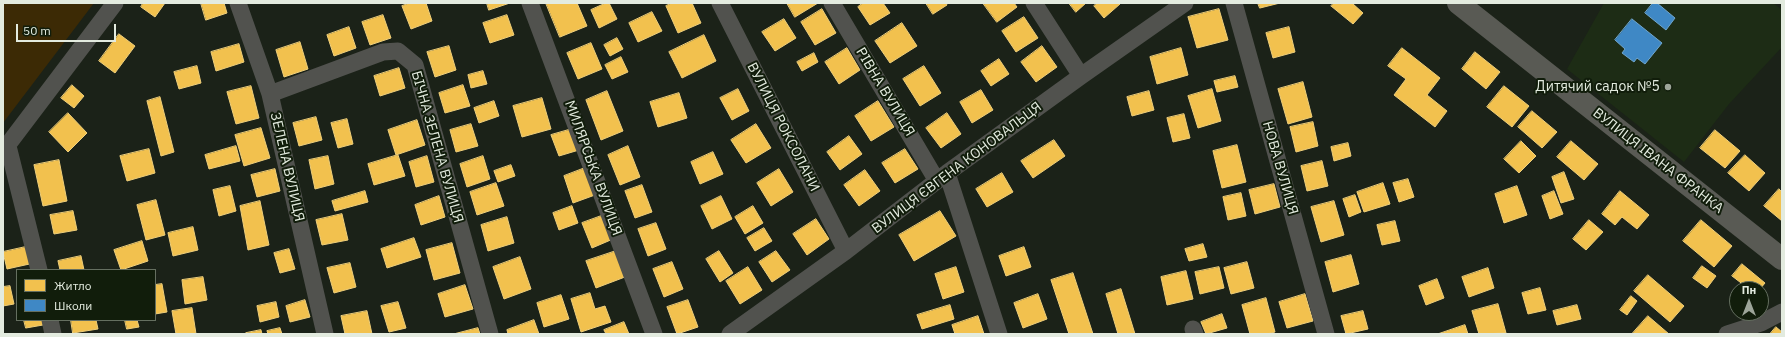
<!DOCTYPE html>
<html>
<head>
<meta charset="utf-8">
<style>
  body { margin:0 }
  #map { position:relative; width:1785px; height:337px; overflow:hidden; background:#1b2218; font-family:"IBM Plex Sans",sans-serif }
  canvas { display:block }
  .frame { position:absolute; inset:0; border:4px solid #e3ebdf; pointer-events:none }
  .legend { position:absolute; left:16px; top:269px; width:140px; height:52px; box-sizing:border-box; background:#111d0b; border:1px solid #656f60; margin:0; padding:5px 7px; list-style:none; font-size:12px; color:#e3ebdf }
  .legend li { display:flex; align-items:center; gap:8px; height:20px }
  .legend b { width:20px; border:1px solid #656f60 }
  .north { position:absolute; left:1729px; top:281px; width:40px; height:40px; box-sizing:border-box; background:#111d0b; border:1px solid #656f60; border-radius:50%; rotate:0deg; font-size:11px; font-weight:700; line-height:16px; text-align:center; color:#e3ebdf }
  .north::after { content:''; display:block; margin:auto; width:14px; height:18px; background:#9da599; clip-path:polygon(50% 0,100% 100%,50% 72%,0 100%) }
  .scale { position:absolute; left:16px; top:24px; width:100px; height:18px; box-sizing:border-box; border:2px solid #e3ebdf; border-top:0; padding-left:5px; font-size:12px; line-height:14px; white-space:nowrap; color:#e3ebdf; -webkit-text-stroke:3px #111d0b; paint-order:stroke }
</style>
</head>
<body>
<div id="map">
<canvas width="1785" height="337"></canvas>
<div class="frame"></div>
<ul class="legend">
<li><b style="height:11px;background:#f2c14e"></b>Житло</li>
<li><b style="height:11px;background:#3f88c5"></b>Школи</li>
</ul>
<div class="north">Пн</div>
<div class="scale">50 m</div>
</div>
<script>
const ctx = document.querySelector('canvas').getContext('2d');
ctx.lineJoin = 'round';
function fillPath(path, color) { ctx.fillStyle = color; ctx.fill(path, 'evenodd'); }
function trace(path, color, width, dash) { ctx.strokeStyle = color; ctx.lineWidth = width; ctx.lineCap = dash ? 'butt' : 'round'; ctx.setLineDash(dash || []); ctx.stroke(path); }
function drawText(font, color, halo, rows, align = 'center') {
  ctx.font = font + ' "IBM Plex Sans",sans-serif'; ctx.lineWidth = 4; ctx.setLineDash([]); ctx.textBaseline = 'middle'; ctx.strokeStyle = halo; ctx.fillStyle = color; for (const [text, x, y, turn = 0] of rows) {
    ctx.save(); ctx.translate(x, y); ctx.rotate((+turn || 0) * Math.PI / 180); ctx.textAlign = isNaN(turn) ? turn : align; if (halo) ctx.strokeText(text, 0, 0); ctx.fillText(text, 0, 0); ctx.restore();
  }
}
const built = new Path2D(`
  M1604 3H1773L1782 10V47L1729 104 1684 162 1567 69Z`);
const green = new Path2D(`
  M3 3H94L3 123Z`);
const homes = new Path2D(`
  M143 3H165L155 17 141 7Z
  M201 3H224L227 13 206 20Z
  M410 3H426L432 21 411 29 402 6Z
  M487 3H510L489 10Z
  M546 3H577L587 26 560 37Z
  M606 3H609L617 19 599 28 591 10Z
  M672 3H692L701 23 678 33 666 6Z
  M787 3H818L795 17Z
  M863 3H883L890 13 870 25 858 7Z
  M926 3H946L947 5 933 14Z
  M983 3H1014L1017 7 997 22Z
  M1069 3H1086L1076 12Z
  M1097 3H1119L1120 4 1104 18 1094 6Z
  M1258 3H1280L1260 8Z
  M1334 3H1352L1363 13 1353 24 1331 6Z
  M822 9 836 33 815 45 801 22Z
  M1219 9 1228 40 1197 48 1188 17Z
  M652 12 662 31 638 42 629 23Z
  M383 15 391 38 370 45 362 22Z
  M507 15 514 35 490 43 483 23Z
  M1024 17 1038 38 1016 52 1002 31Z
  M784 19 796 38 775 51 762 32Z
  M902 23 917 46 890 63 875 41Z
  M349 27 356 48 334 56 327 35Z
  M1289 27 1295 52 1273 58 1266 33Z
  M119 34 135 46 115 73 99 61Z
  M704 35 716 61 682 78 669 52Z
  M617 38 623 49 610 56 604 45Z
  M300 42 308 69 284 77 276 50Z
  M591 43 602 69 578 79 567 53Z
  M239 44 244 62 216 71 211 52Z
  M449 46 456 70 435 77 427 52Z
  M1042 46 1057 67 1036 82 1021 62Z
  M847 48 860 70 839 84 825 62Z
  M1181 48 1188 75 1157 84 1150 57Z
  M1402 48 1440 78 1427 95 1447 111 1435 127 1394 95 1406 79 1388 66Z
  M1475 52 1500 72 1486 89 1462 69Z
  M814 53 818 62 802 71 797 62Z
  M621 57 628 72 612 79 605 65Z
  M999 59 1009 74 991 86 981 71Z
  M197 66 201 83 179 89 174 72Z
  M924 66 941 93 920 106 903 79Z
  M399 68 405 88 380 96 374 76Z
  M483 71 487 84 471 88 468 75Z
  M1235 76 1238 87 1217 92 1214 81Z
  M1303 82 1312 117 1288 124 1278 89Z
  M72 85 84 96 74 108 61 98Z
  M463 85 470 106 445 113 439 93Z
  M251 86 259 118 236 124 227 92Z
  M1504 86 1529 106 1512 127 1487 107Z
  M738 89 749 111 732 120 720 98Z
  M1212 89 1221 121 1198 128 1188 96Z
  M981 90 993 110 972 123 960 102Z
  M607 91 623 131 601 140 586 100Z
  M1149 91 1154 110 1132 116 1127 97Z
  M679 93 687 118 658 127 650 102Z
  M160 97 174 152 161 156 147 101Z
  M542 98 551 129 522 137 513 106Z
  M494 101 499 116 479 123 474 108Z
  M878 101 894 127 871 141 855 116Z
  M1532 111 1557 132 1542 148 1518 127Z
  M68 113 87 133 68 152 49 132Z
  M947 113 961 134 941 148 926 128Z
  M1184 114 1190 138 1173 142 1167 118Z
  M316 117 322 140 299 146 293 123Z
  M347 119 353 144 338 148 331 123Z
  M417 120 425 145 396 155 388 130Z
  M1313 122 1318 146 1296 152 1290 127Z
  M471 124 478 146 456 152 450 130Z
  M756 124 771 148 746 163 731 140Z
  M261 128 270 158 244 166 235 135Z
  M572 129 579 150 559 156 551 135Z
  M1715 130 1740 151 1725 168 1700 148Z
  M849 136 862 154 840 170 827 152Z
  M1054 140 1065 156 1033 178 1021 161Z
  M1521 141 1536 156 1519 173 1504 159Z
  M1571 141 1598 164 1584 180 1557 157Z
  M1348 143 1351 156 1334 161 1331 147Z
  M1237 145 1246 182 1222 188 1213 151Z
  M236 146 240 161 209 169 205 155Z
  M628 146 640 177 620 185 608 155Z
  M149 149 155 173 127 181 120 156Z
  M905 149 918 169 895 183 882 163Z
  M713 152 723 174 700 184 691 162Z
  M398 155 405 176 374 185 368 164Z
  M1745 155 1765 173 1749 191 1728 173Z
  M328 156 334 184 315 189 309 160Z
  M427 156 434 182 416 187 409 162Z
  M483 156 490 179 467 187 460 164Z
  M59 160 67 201 43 206 34 165Z
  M1322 161 1328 186 1307 191 1301 166Z
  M511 165 515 176 498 182 494 171Z
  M585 168 595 195 573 203 564 176Z
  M275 169 280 191 257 197 251 175Z
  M779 169 793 192 771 206 757 183Z
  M865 170 880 191 859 206 844 185Z
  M1564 172 1574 199 1561 203 1552 177Z
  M1002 173 1013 192 987 207 976 189Z
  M1408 179 1414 197 1399 202 1393 183Z
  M496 183 504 206 477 215 470 192Z
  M1383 183 1390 204 1364 212 1357 192Z
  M1274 184 1280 207 1255 214 1249 190Z
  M642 185 652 212 635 218 625 191Z
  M230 186 236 211 219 216 213 190Z
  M1517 186 1527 215 1504 223 1495 194Z
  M1779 189 1782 192V221L1764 206Z
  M365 191 368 202 335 211 332 201Z
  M1554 191 1563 214 1550 219 1542 196Z
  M1620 191 1649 215 1637 229 1622 217 1615 225 1602 214Z
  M1241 193 1246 216 1228 220 1223 197Z
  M1355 195 1361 212 1349 217 1343 199Z
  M439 196 445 217 421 225 415 205Z
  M721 196 732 219 712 229 701 206Z
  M156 200 165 235 146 240 137 205Z
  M260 201 269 245 248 250 240 206Z
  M1334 201 1344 235 1321 242 1311 207Z
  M572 206 578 223 559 230 553 213Z
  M753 206 763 223 745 234 735 217Z
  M73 211 77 230 54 234 50 215Z
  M940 211 956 236 914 261 899 235Z
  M342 214 348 240 322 245 316 220Z
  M604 215 613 239 592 248 582 223Z
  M507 217 514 243 488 251 481 225Z
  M816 219 829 239 807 255 793 234Z
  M1589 220 1603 232 1586 250 1573 239Z
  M1701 220 1732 246 1714 267 1683 241Z
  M1395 221 1400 241 1382 245 1377 225Z
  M656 223 666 249 648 256 638 229Z
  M193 227 198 250 173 256 168 233Z
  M764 228 772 241 755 251 747 238Z
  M414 238 421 257 387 268 381 249Z
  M142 241 148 261 121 270 114 250Z
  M452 243 460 273 434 280 426 250Z
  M1203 244 1207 257 1189 261 1185 249Z
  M30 246 34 263 7 269 3 252Z
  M1024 247 1031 267 1006 276 999 256Z
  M289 249 295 269 280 273 274 253Z
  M616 251 625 277 596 288 586 261Z
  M719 251 733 273 720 282 706 259Z
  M776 251 790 270 772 282 759 262Z
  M1351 255 1359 284 1333 292 1325 262Z
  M81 256 84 270H60L58 261Z
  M520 257 531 289 504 299 493 267Z
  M672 262 683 289 664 297 653 269Z
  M1247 262 1254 288 1231 294 1224 268Z
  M350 263 356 287 334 293 327 268Z
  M1742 264 1765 283 1760 289H1749L1732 276Z
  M1702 266 1716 276 1707 288 1693 278Z
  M748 267 762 290 740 304 726 281Z
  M956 267 964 292 943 299 935 274Z
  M1219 267 1224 288 1200 294 1195 272Z
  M1488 268 1494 288 1469 297 1462 277Z
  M1186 271 1193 299 1167 305 1161 277Z
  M1073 273 1093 334H1069L1051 280Z
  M1648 275 1684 306 1670 322 1634 291Z
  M203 277 207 300 185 304 182 280Z
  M1437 279 1444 298 1426 305 1419 286Z
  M162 284 167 312 155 314V285Z
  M465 285 473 309 445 317 438 294Z
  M10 286 14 304 3 306V287Z
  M1540 288 1546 310 1528 314 1522 293Z
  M1121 289 1135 334H1118L1106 294Z
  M590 293 595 309 605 306 611 322 581 332 571 299Z
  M1038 294 1047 319 1023 328 1014 303Z
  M1305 294 1313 321 1287 328 1279 302Z
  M561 295 569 319 544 327 537 303Z
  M1631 296 1637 301 1627 315 1620 310Z
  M1266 298 1275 332 1267 334H1250L1242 305Z
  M305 300 310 317 290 322 286 306Z
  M688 300 698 327 677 334 667 307Z
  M276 302 279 317 260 322 257 306Z
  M398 302 406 328 389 332 381 306Z
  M1498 304 1506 333 1479 334 1472 311Z
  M950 305 954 319 922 329 917 315Z
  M1577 305 1581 319 1557 325 1553 311Z
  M192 308 196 334H176L172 311Z
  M367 311 372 334H345L341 316Z
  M1363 311 1368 329 1346 334 1341 316Z
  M1222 314 1227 328 1206 334 1201 322Z
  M978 316 984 334H955L952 325Z
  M1648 316 1669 334H1632Z
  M24 320H43V325L26 328Z
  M71 320H96L98 329 73 333Z
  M125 320H137L139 327 127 329Z
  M534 320 539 334H508L507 330Z
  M624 322 629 334H606L604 330Z
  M1465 325 1468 334H1438Z
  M1776 327 1782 332V334H1770Z
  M280 328 282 334H268L267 331Z
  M478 328 480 334H454Z
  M261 330 262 334H247L246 333Z`);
const schools = new Path2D(`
  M1653 3H1657L1675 18 1666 30 1645 13Z
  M1632 19 1662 43 1645 64 1637 58 1634 62 1622 53 1625 49 1615 40Z`);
const minor = new Path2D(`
  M238 3 270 94 325 334
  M530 3 654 334
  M720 3 846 251
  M832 3 937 181
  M1034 3 1081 76
  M1234 3 1326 334
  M270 94 383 52 398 51 415 65 490 334
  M8 146 39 270
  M3 151 115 3
  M947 173 999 334
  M50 320 53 334
  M1193 329 1195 334
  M730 334 846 251 947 173 1081 76 1185 3
  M1727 334 1761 323 1782 312`);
const major = new Path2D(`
  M1458 3 1782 259`);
const markers = [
  [1668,87,4,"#9da599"]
];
const poiNames = [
  ["Дитячий садок №5",1660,87]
];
const streetNames = [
  ["РІВНА ВУЛИЦЯ",885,92,59],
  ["ВУЛИЦЯ РОКСОЛАНИ",783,127,63],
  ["БІЧНА ЗЕЛЕНА ВУЛИЦЯ",437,147,74],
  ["ВУЛИЦЯ ІВАНА ФРАНКА",1658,161,38],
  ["ЗЕЛЕНА ВУЛИЦЯ",287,167,77],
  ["МИЛЯРСЬКА ВУЛИЦЯ",593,168,70],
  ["ВУЛИЦЯ ЄВГЕНА КОНОВАЛЬЦЯ",957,168,-37],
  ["НОВА ВУЛИЦЯ",1280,168,74]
];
fillPath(built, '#1d2c15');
fillPath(green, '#3c2a05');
fillPath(homes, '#f2c14e');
trace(homes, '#eece7a', 1);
fillPath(schools, '#3f88c5');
trace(schools, '#70a6cd', 1);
trace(minor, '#51524e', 17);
trace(major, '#595a54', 22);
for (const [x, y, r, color] of markers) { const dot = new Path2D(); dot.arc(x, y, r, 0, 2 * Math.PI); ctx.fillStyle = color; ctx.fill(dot); trace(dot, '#111d0b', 1.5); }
drawText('14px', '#e3ebdf', '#111d0b', poiNames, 'right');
drawText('14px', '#e3ebdf', '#111d0b', streetNames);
</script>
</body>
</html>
